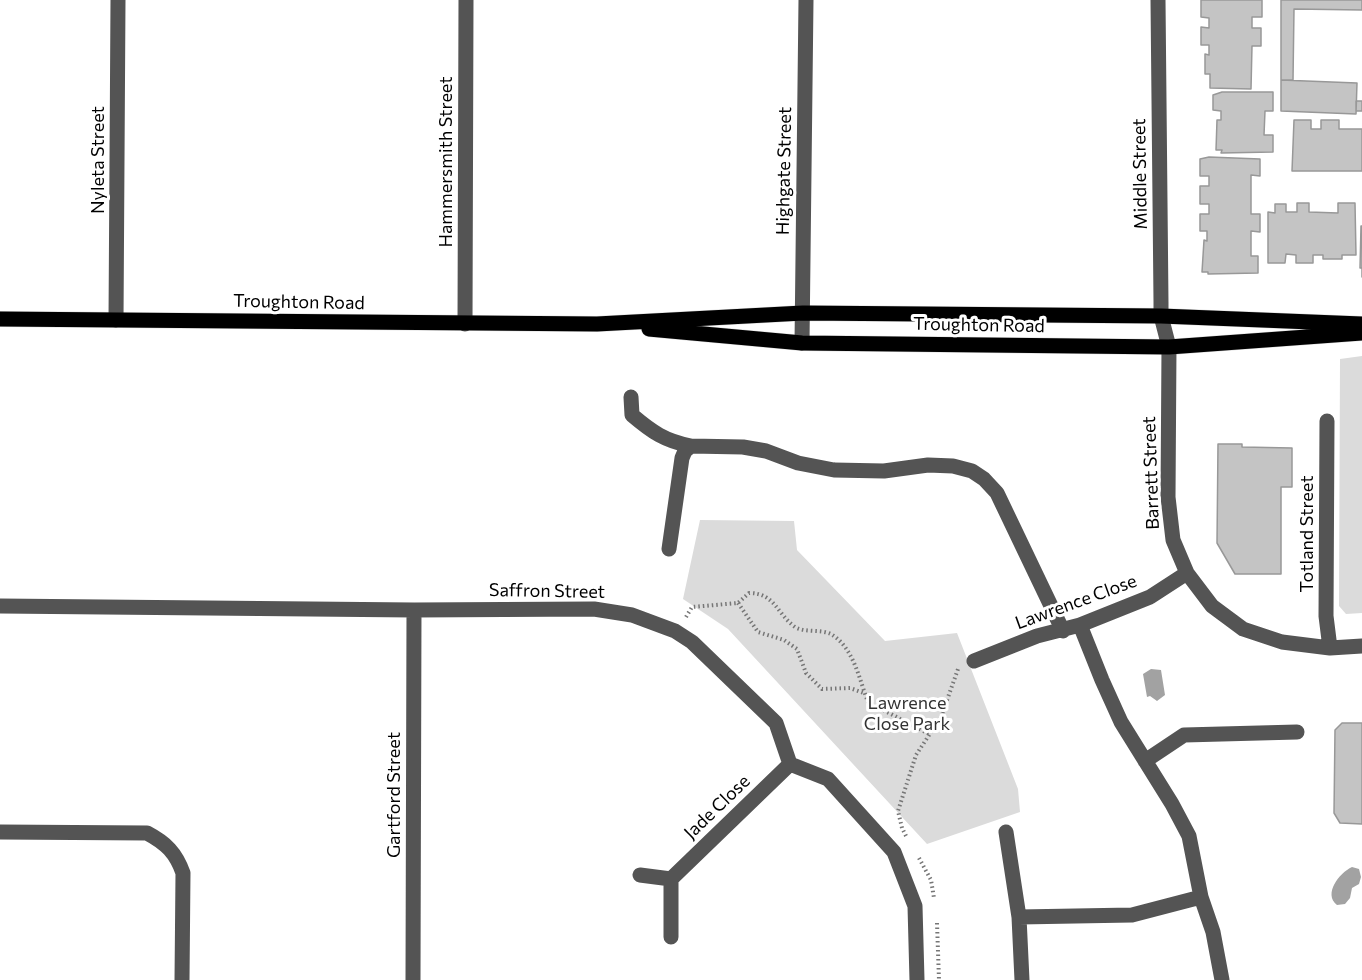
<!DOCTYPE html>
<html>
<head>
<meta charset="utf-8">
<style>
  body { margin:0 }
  canvas { display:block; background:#fff }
</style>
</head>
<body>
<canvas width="1362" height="980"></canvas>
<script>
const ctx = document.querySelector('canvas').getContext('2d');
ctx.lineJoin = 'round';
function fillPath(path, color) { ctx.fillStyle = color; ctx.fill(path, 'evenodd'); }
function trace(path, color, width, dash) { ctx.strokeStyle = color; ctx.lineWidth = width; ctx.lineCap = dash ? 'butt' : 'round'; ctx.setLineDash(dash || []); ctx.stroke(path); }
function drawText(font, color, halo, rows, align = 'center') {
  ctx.font = font + ' Commissioner,sans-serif'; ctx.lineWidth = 6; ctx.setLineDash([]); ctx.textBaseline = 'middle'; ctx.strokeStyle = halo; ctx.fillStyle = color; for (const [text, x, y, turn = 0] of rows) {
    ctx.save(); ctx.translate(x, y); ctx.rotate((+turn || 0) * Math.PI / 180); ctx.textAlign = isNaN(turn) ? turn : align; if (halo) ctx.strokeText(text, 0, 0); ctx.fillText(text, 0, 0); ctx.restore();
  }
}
const green = new Path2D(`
  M1362 356V613L1346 614 1339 606 1340 359Z
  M700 520 794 521 797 550 885 641 957 633 1018 789 1020 812 927 844 728 629 683 599Z`);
const water = new Path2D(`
  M1151 669 1161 670 1165 695 1157 701 1150 696 1147 697 1143 674Z
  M1352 867 1359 869 1361 877 1359 884 1352 888 1350 898 1345 904 1337 905C1323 894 1339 873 1352 867Z`);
const building = new Path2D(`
  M1201 0H1262V17H1252V28H1261V46H1252L1251 89 1210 88V74H1205V54L1209 55V45H1201V27L1209 28V18L1201 17Z
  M1281 0H1362V10L1294 9 1293 80H1281Z
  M1281 80 1357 83 1356 114 1281 111Z
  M1222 92H1273V111H1265L1264 135H1273V152L1221 153 1222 150H1216L1217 120H1221V111L1213 110V95Z
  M1356 101H1362V111H1356Z
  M1294 120H1311V129H1321V120H1339V129H1362V171H1292Z
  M1209 157 1260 159V176L1251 175V214H1260V232L1251 231V256H1258V273L1208 274V272H1202L1204 240 1207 241V231H1200V214H1209V204H1200V186H1209V176H1200V159Z
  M1297 203H1309V212L1338 213V203H1355L1356 255H1342V259H1323V255H1313V263H1296V255L1286 254 1285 263H1268V212L1275 213V204H1286V212H1297Z
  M1361 226H1362V277V268H1360Z
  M1218 444H1242V447L1292 448V487H1281V574H1235L1217 543Z
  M1342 723H1362V824L1340 823 1334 813 1335 730Z`);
const path = new Path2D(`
  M738 603 758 632 784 640 797 649 806 673 822 689 850 688 864 693
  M686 617 692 607 738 603 749 593C775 593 777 614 795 627 805 633 821 629 831 634 854 648 859 679 868 702L929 734
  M906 836 902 828 898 811 916 755 941 717 958 669
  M919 858 931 880 934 898
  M937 923 939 980`);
const minor = new Path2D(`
  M1158 0 1161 302V316L1169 347 1168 497 1173 540 1187 573 1212 606 1243 629 1282 642 1330 648 1362 646
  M116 320 118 0
  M465 324 466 0
  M802 343 806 0
  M631 397 632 415C652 432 665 441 691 446
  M1327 421 1326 616 1330 648
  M669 549 682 458 685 451 691 446 743 447 766 451 798 463 834 470 884 471 928 465 953 466 972 471 984 479 997 493 1063 631
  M0 606 414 610 594 609 632 615 675 631 692 642 776 723 790 764 828 779 894 852 915 906 917 980
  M1080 625 1102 680 1121 722 1172 804 1189 836 1201 897 1213 932 1222 980
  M974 661 1037 636 1080 625 1150 597 1187 573
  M1145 761 1184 735 1297 732
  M0 832 147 833C166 843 176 853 183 873L182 980
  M1006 832 1019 917 1022 980
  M640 875 671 879V937
  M671 879 790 764
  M1019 917 1132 915 1201 897
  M413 980 414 610`);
const major = new Path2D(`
  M0 319 597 324 803 313 1161 316 1362 324
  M649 329 802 343 1169 347 1362 333`);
const streetNames = [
  ["Nyleta Street",98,160,-90],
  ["Hammersmith Street",446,162,-90],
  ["Highgate Street",784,171,-89],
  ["Middle Street",1140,174,-91],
  ["Troughton Road",299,302,1],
  ["Troughton Road",979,325,1],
  ["Barrett Street",1151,473,-92],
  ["Totland Street",1307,534,-90],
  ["Saffron Street",547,591,1],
  ["Lawrence Close",1076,602,-20],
  ["Gartford Street",394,795,-90],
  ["Jade Close",717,807,-44]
];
const parkNames = [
  ["Lawrence",907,703],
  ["Close Park",907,724]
];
fillPath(green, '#dbdbdb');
fillPath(water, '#a2a2a2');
fillPath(building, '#c4c4c4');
trace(building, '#989898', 1.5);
trace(major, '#dbdbdb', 16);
trace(path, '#767676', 4, [1.5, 3]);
trace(minor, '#545454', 15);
trace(major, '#000', 15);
drawText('18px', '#000', '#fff', streetNames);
drawText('18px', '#323232', '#fff', parkNames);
</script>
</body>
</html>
